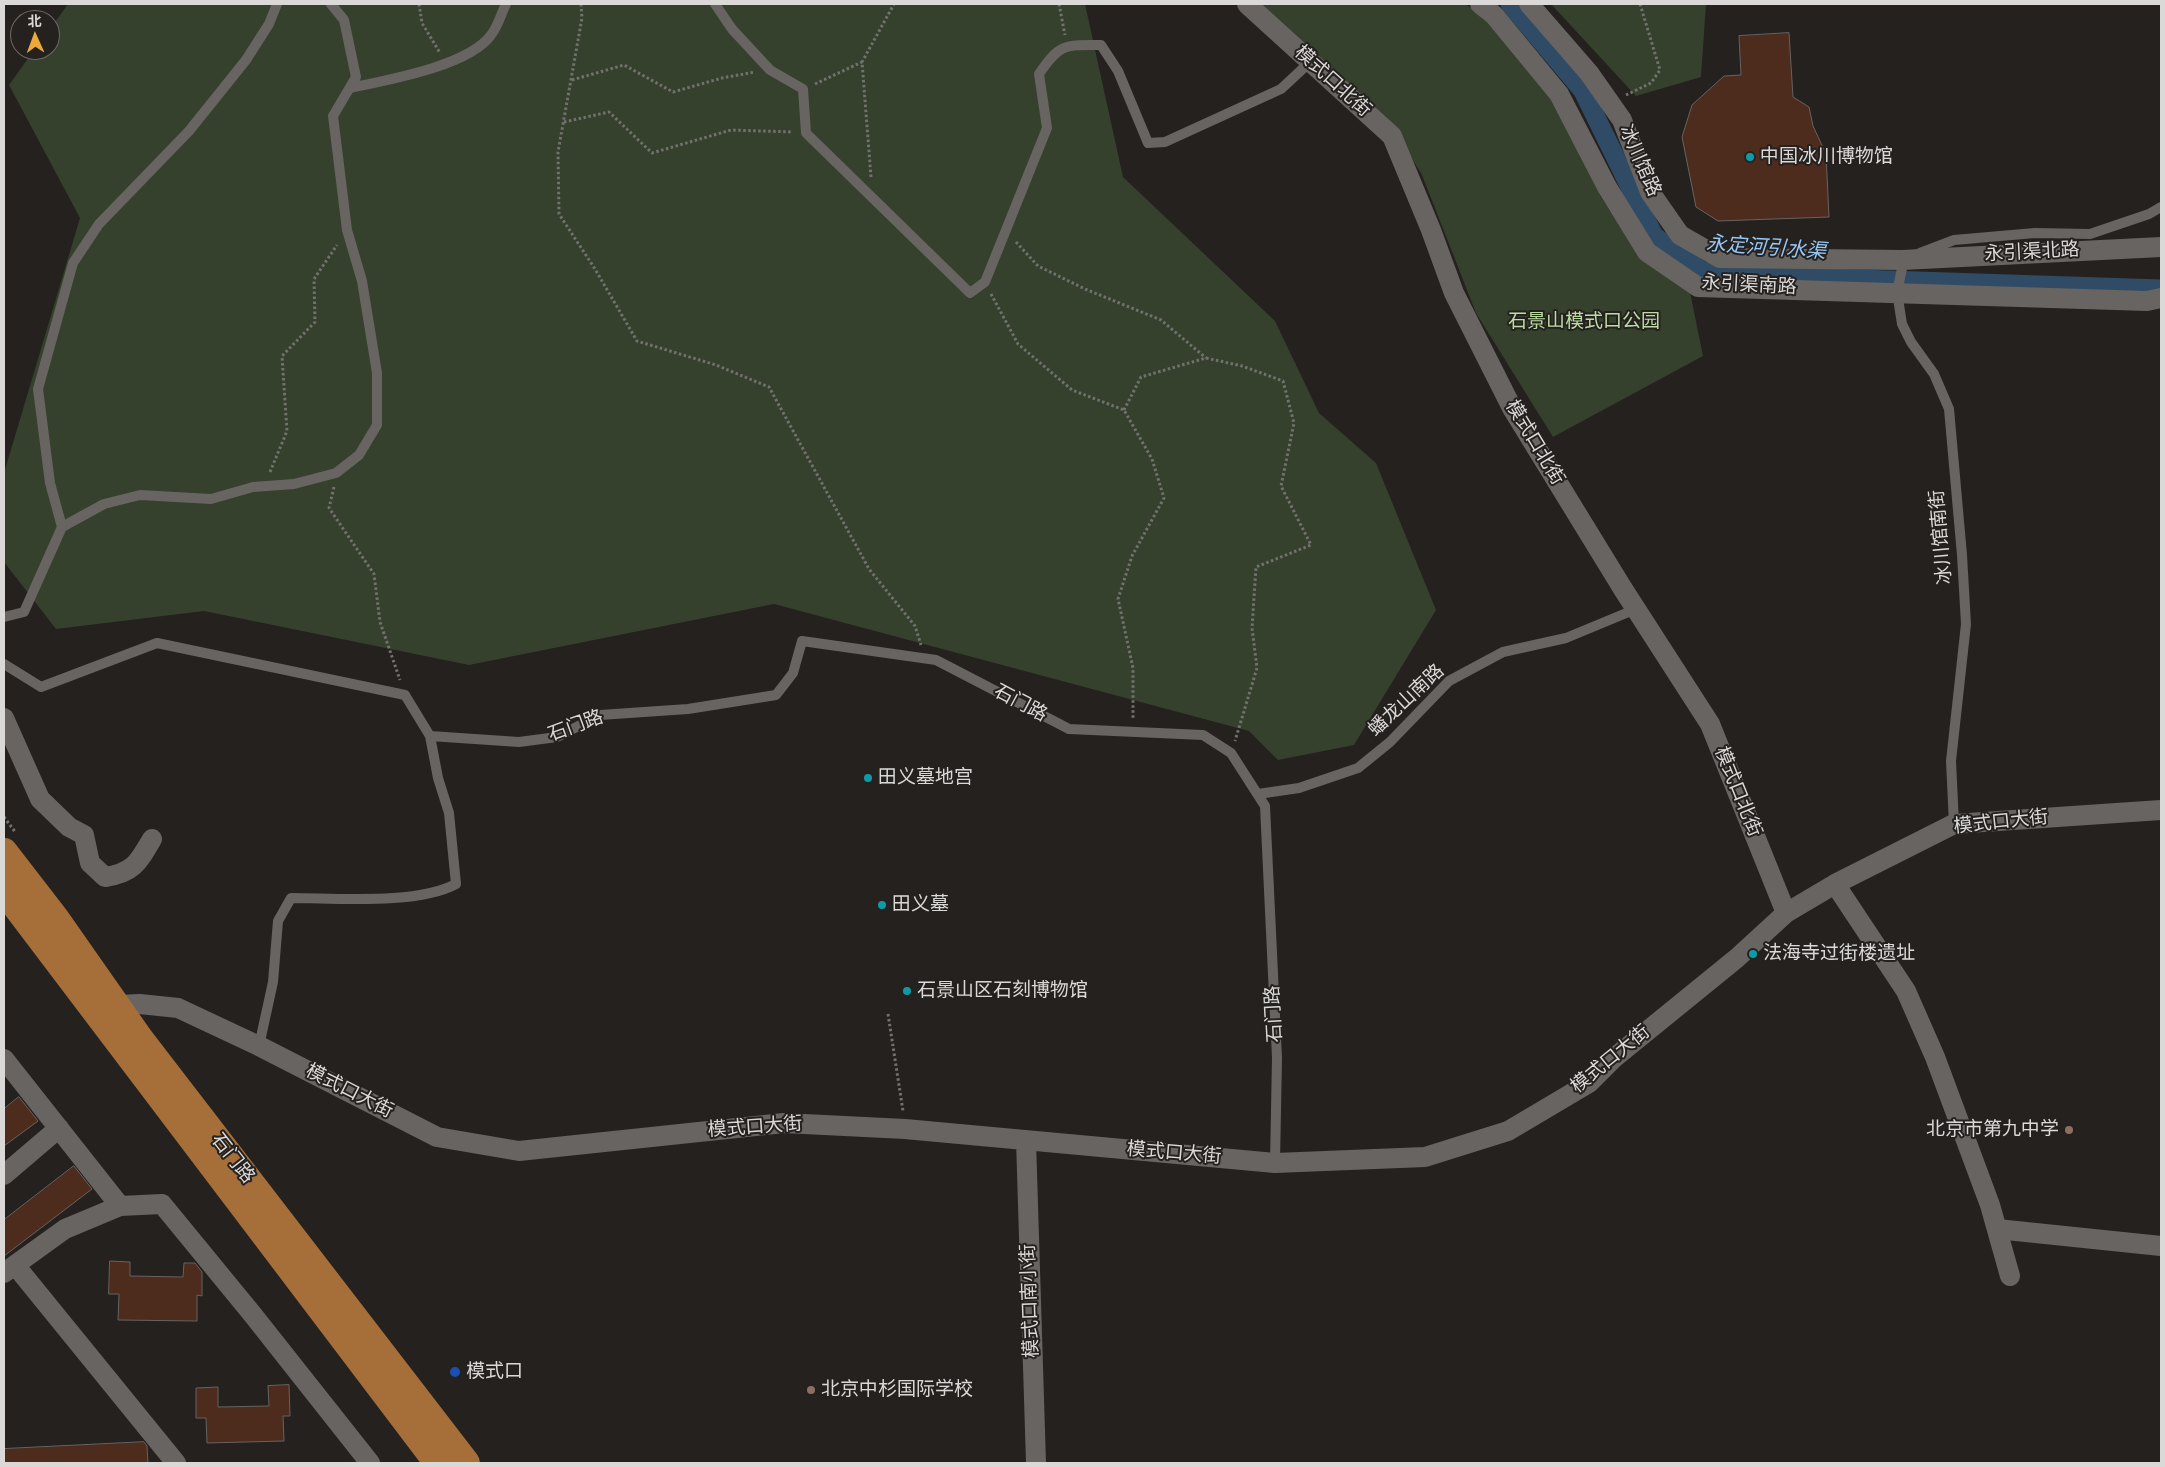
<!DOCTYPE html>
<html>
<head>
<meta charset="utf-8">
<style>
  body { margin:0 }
  #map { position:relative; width:2165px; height:1467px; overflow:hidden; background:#24211f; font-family:Jost,"Noto Sans SC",sans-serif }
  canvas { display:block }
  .frame { position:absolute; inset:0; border:5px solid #dbd9d8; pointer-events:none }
  .north { position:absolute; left:10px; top:10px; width:50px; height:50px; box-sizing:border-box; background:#24211f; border:1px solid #6d6b69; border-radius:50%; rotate:358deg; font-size:14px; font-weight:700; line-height:20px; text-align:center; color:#dbd9d8 }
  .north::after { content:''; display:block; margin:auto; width:18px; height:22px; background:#eca93b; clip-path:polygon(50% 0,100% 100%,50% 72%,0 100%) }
</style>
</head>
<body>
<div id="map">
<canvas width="2165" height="1467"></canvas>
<div class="frame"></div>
<div class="north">北</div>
</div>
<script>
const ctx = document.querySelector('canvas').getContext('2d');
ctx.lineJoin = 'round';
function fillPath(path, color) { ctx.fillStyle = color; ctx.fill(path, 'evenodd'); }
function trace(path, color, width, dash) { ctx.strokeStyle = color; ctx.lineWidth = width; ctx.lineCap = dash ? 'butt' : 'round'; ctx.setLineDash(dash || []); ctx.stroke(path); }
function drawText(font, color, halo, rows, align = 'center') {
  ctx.font = font + ' Jost,"Noto Sans SC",sans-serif'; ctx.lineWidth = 4; ctx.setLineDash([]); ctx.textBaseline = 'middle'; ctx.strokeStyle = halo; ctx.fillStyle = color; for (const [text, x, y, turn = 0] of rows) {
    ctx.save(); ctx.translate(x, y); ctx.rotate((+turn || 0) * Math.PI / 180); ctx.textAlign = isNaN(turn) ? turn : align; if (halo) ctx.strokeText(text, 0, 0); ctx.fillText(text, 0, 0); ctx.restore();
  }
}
const green = new Path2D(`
  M68 4H1085L1123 177 1275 321 1319 413 1376 463 1436 610 1354 745 1278 760 1249 731 774 604 469 665 204 611 56 629 4 562V473L80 218 9 85 34 50H50V29Z
  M1256 4H1465L1488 19 1556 102 1601 197 1637 253 1690 292 1703 356 1553 437 1476 313 1422 175 1395 131Z
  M1551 4H1706L1701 77 1636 96Z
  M1918 4H2161V5H1923Z`);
const canal = new Path2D(`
  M1510 4 1583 91 1654 236 1702 271 1827 278 2161 289`);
const building = new Path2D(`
  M1789 33 1793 97 1809 107 1813 126 1826 154 1829 217 1718 221 1696 207 1682 137 1692 105 1724 76 1741 75 1739 36Z
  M19 1097 38 1121 4 1146V1109Z
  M74 1166 92 1189 4 1256V1220Z
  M110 1261 130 1262V1276L183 1277 184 1263H195L202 1272V1296L197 1295V1321L118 1320 119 1294H109Z
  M289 1385 290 1416H283L284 1441 207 1443 206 1418H196V1388L218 1387V1407L269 1406 268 1386Z
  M144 1442 147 1446 148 1463H4V1449Z`);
const path = new Path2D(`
  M419 4 422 23 440 53
  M581 4 582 18 558 152 559 214 595 269 637 341 716 365 769 387 869 569 915 626 921 645
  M1059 4 1065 35
  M572 80 624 65 673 92 722 78 755 72
  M815 84 862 62
  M1626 95 1651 83 1660 70 1640 4
  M564 122 609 112 652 153 731 130 793 132
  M871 177 862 62 894 4
  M1016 242 1038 266 1085 289 1161 320 1206 358
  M991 294 1018 344 1072 390 1124 410 1152 459 1164 498 1132 556 1118 599 1133 668V719
  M1124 410 1141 377 1206 358 1242 366 1283 381 1294 423 1281 486 1311 545 1256 567 1252 628 1257 668 1235 741
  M270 472 287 431 282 356 315 322 314 279 337 245
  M334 487 329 508 374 574 380 622 400 680
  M4 817 16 833
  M888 1014 903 1111`);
const service = new Path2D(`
  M715 4 732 29 770 70 803 89 806 133 970 293 985 282 1047 128 1039 74C1060 43 1065 45 1101 45L1118 71 1148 143 1165 142 1281 89 1310 62
  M350 88C387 80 469 66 491 35 498 26 501 14 506 4
  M1920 253 1954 240 2035 233 2090 234 2149 214 2161 207
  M1904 259 1897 292 1902 324 1911 342 1934 374 1949 409 1962 555 1966 624 1951 761 1954 824
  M62 527 50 483 38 389 73 263 99 224 189 131 246 60 269 24 277 4
  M4 617 24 612 62 527 104 504 140 495 211 499 253 487 294 484 336 473 359 455 377 425V373L362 281 347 230 333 116 356 77 344 20 331 4
  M4 664 41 687 157 643 405 695 430 736 438 778 449 813 456 884C417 905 337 898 291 898L278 921 273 982 259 1046
  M430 736 519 742 557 737 600 715 688 709 776 695 793 673 802 641 936 660 1069 729 1203 735 1231 753 1265 806 1277 1058 1275 1163
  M1258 794 1299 788 1358 768 1390 742 1449 681 1503 652 1566 638 1636 609`);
const minor = new Path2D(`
  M1247 4 1392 136 1431 230 1454 293 1512 408 1623 589 1710 724 1786 913
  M1480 4 1494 15 1559 94 1607 187 1647 252 1698 287 2147 301 2161 298
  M1529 4 1589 73 1622 120 1650 192 1680 235 1720 258 1902 260 2161 247
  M4 718 40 799 69 827 84 835 90 863 105 877C133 873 138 863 152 839
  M1835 884 1906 991 1935 1057 1990 1205 2010 1276
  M117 1005 140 1004 178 1008 259 1046 437 1137 519 1151 784 1123 905 1129 1275 1163 1425 1157 1508 1131 1589 1083 1614 1058 1737 958 1786 913 1835 884 1954 824 2161 810
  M4 1059 120 1206
  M1026 1140 1036 1463
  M4 1175 59 1128
  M1997 1229 2161 1246
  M15 1265 176 1463
  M4 1273 65 1229 120 1206 162 1204 253 1315 370 1463`);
const trunk = new Path2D(`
  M4 852 55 918 139 1038 466 1463
  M4 890 438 1463`);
const markers = [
  [1750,157,5,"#0f9aa8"],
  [868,778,5,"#0f9aa8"],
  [882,905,5,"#0f9aa8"],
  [1753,954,5,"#0f9aa8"],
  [907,991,5,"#0f9aa8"],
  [2069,1130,5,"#8d6e63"],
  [455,1372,6,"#1a4fb4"],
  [811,1390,5,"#8d6e63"]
];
const streetNames = [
  ["模式口北街",1332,82,42],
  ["冰川馆路",1639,161,66],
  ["永引渠北路",2032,253,-3],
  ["永引渠南路",1749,286,3],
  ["模式口北街",1534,443,59],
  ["冰川馆南街",1942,537,-95],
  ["蟠龙山南路",1407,701,-43],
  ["石门路",1020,704,28],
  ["石门路",576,727,-20],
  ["模式口北街",1737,792,68],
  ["模式口大街",2001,823,-6],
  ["石门路",1275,1014,-93],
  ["模式口大街",1611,1060,-39],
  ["模式口大街",349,1092,27],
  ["模式口大街",755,1128,-4],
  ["模式口大街",1174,1154,5],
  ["石门路",232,1159,52],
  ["模式口南小街",1031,1301,-92]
];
const poiNames = [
  ["中国冰川博物馆",1760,157],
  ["田义墓地宫",878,778],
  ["田义墓",892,905],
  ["法海寺过街楼遗址",1763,954],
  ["石景山区石刻博物馆",917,991],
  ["北京市第九中学",2059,1130,"right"],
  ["模式口",466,1372],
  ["北京中杉国际学校",821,1390]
];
const parkNames = [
  ["石景山模式口公园",1584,322]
];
const waterNames = [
  ["永定河引水渠",1766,249,4]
];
fillPath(green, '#35412c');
trace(canal, '#304b65', 19);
fillPath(building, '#4d2c1e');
trace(building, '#676361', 1);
trace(path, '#73716f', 3, [2.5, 2.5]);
trace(service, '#686462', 10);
trace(minor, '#686462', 20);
trace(trunk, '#a66f3a', 28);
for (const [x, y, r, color] of markers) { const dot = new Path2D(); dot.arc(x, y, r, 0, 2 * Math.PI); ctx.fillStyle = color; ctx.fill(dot); trace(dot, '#24211f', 2); }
drawText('19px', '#dbd9d8', '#24211f', streetNames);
drawText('19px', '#dbd9d8', '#24211f', poiNames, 'left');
drawText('19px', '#bbdca2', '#24211f', parkNames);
drawText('italic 20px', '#97c8f8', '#24211f', waterNames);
</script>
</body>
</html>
